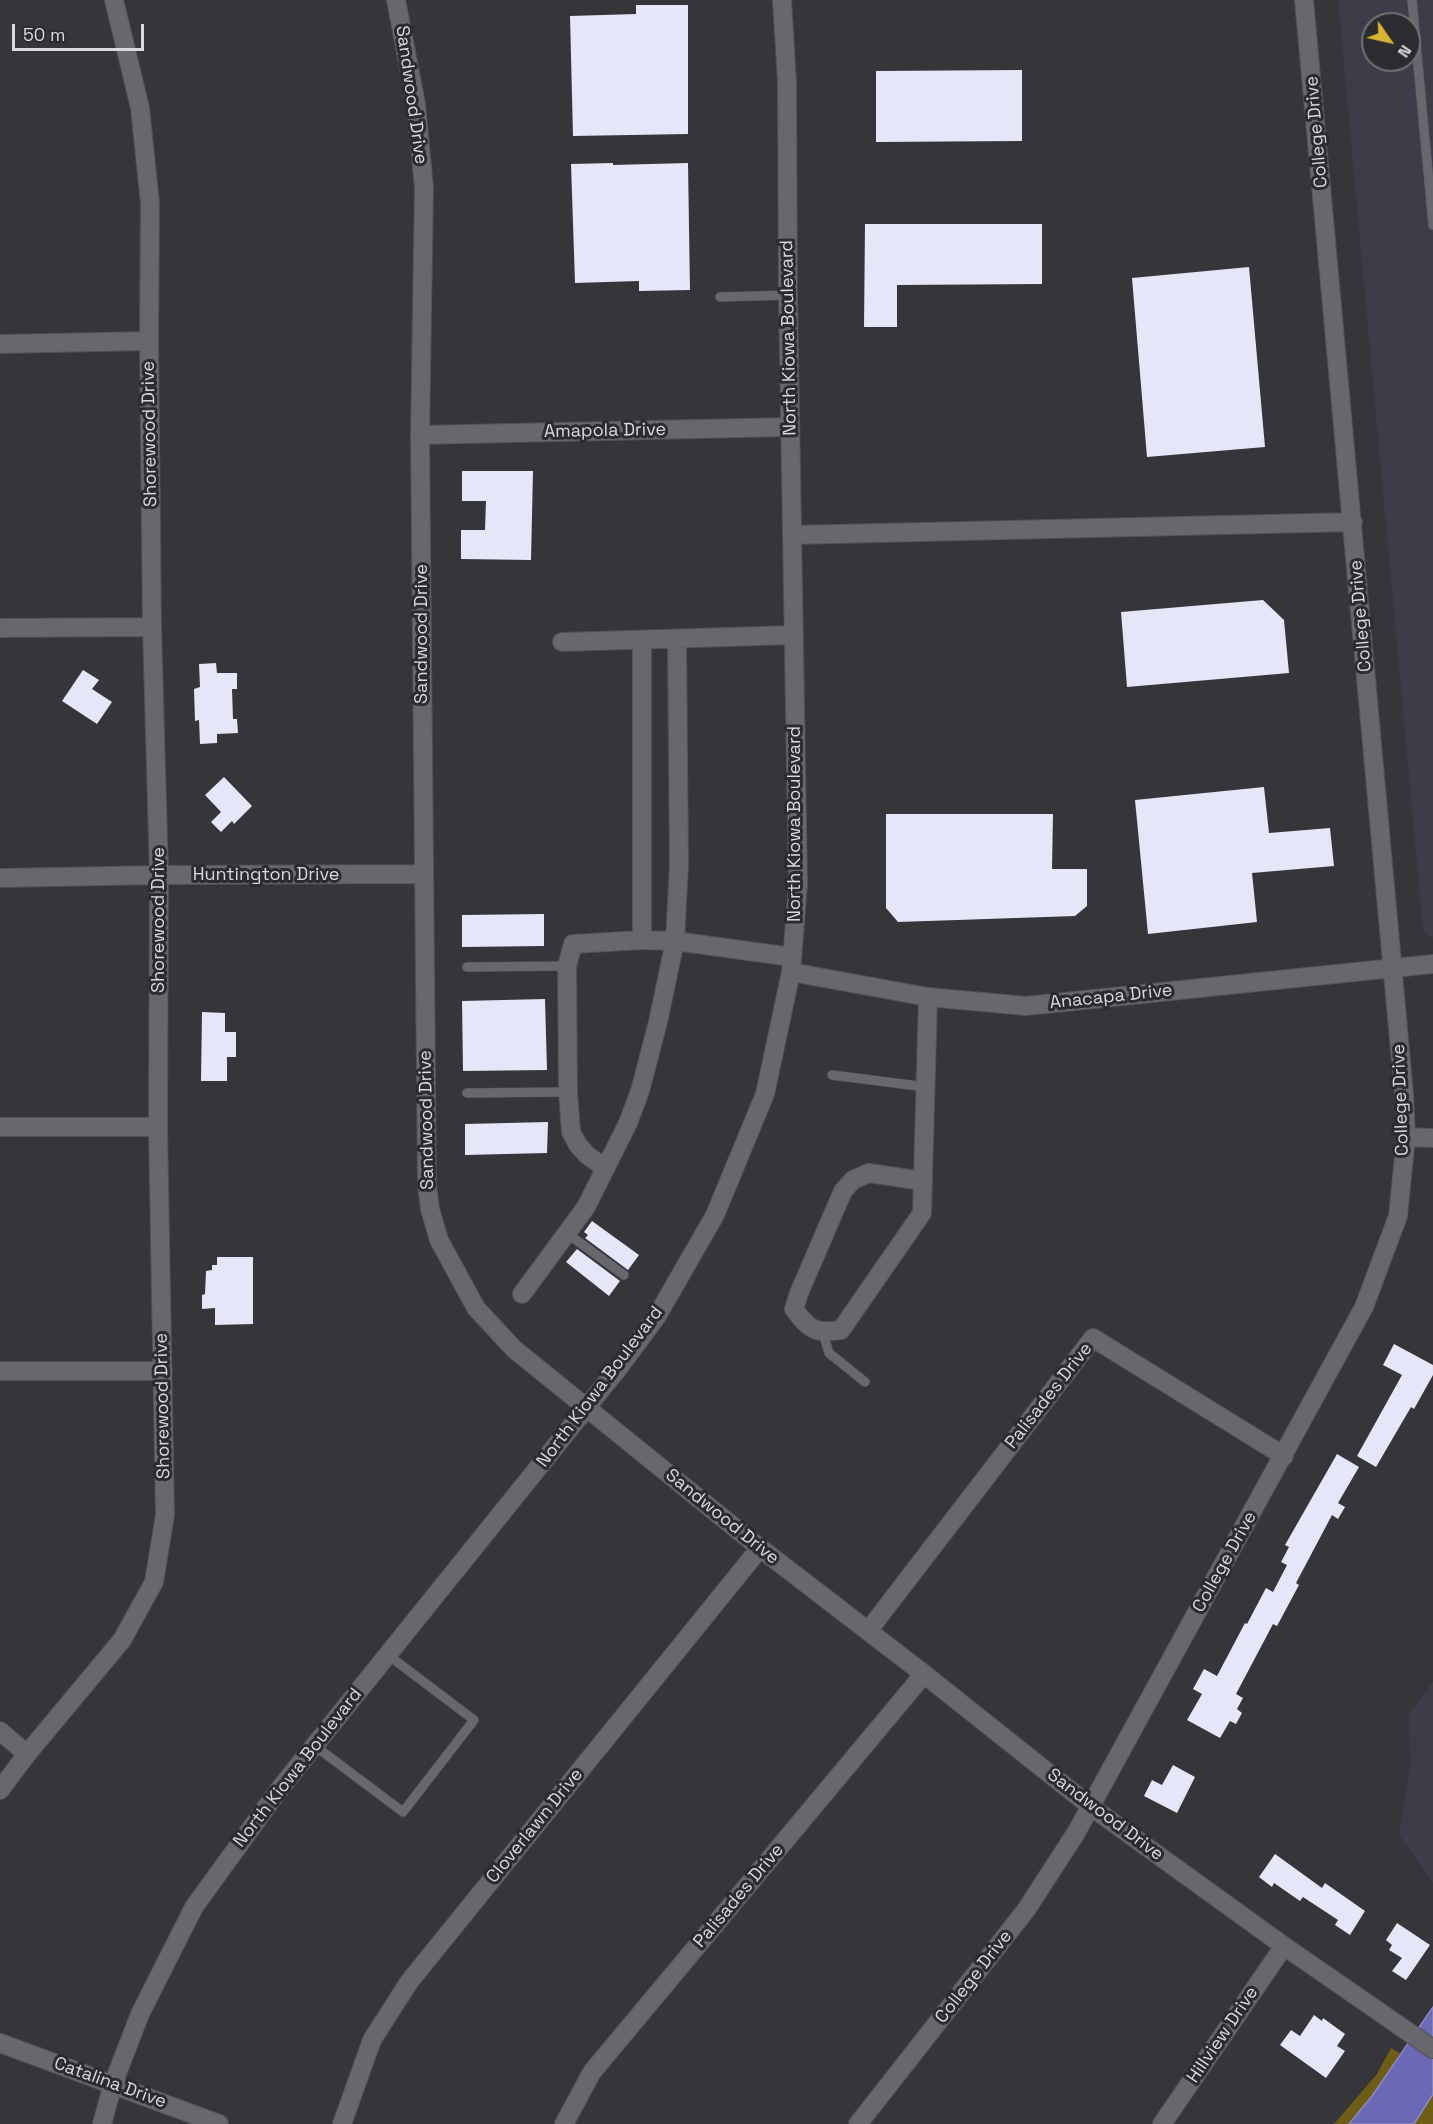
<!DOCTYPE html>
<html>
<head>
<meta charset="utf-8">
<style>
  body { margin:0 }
  #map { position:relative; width:1433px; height:2124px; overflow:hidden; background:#35353a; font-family:"Space Grotesk",sans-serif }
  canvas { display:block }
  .north { position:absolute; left:1361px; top:12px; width:60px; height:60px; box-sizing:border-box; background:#2b2b30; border:2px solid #717175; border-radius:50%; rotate:124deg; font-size:16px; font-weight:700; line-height:24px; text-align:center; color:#dadadd }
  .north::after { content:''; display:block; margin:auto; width:21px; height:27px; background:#d7b434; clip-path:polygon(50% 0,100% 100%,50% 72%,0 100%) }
  .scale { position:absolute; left:12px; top:24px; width:132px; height:27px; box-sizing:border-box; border:3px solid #dadadd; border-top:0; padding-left:8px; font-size:18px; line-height:21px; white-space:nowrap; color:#dadadd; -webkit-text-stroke:4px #2b2b30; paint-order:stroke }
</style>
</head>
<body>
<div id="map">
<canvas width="1433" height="2124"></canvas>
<div class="north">N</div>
<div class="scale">50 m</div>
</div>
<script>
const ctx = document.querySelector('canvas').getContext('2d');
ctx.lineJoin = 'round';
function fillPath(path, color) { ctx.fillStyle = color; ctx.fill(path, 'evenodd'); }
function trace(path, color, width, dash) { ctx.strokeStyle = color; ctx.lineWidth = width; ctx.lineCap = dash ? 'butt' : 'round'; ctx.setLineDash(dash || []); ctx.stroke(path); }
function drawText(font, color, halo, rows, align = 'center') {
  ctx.font = font + ' "Space Grotesk",sans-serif'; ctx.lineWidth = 6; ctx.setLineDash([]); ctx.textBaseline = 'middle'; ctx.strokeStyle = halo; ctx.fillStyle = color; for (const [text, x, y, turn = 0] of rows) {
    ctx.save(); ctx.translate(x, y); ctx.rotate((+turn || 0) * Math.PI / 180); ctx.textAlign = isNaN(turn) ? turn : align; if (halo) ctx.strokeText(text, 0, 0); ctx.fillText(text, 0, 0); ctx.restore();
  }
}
const built = new Path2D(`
  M1338 0H1433V937L1426 935 1423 930ZM1373 24H1409V60H1373Z
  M1433 1682V1883L1399 1835 1410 1767 1409 1714Z`);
const green = new Path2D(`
  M1391 2048 1433 2073V2124H1334L1377 2074Z`);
const water = new Path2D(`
  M1433 2007V2094L1414 2124H1349L1372 2096Z`);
const building = new Path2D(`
  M636 5H688V134L573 136 570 16 636 14Z
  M1022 70V141L876 142V71Z
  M613 163V165L688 163 690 290 639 291V281L575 283 571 164Z
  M865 224H1042V284L897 285V327H864Z
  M1249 267 1265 447 1147 457 1132 278Z
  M462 471H533L531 560 461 559V530H485L486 501H462Z
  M1263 600 1284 620 1289 673 1127 687 1121 612Z
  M216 663 217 673H237V689H232L233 719H237L238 733 217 734V743L200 744 199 720 195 721 194 689 200 687 199 664Z
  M83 670 99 680 92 689 112 702 97 724 62 701Z
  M224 777 252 806 234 824 232 821 221 832 211 822 221 812 205 795Z
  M1264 787 1269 833 1330 828 1334 866 1252 873 1257 922 1148 934 1135 800Z
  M886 814H1053L1052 869H1087V906L1075 916 898 922 886 908Z
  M544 914V946L462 947V915Z
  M545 999 547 1070 463 1071 462 1001Z
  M202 1012 225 1013V1032H236V1057H227V1081H201Z
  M548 1122 547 1153 465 1155V1124Z
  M592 1221 639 1255 628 1270 585 1238 588 1235 584 1232Z
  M577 1249 620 1281 609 1296 566 1262Z
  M217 1257H253V1324L215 1325V1308L202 1309V1295L205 1294 206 1271 212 1270V1265H217Z
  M1394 1344 1433 1365V1375L1414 1409 1411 1407 1376 1467 1357 1456 1402 1375 1383 1365Z
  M1337 1454 1359 1467 1338 1503 1345 1507 1338 1519 1332 1515 1296 1583 1299 1585 1277 1626 1273 1624 1236 1694 1243 1698 1237 1709 1242 1713 1236 1724 1230 1721 1220 1738 1187 1720 1202 1694 1193 1689 1204 1669 1217 1676 1245 1623 1247 1624 1266 1588 1273 1592 1287 1565 1281 1562 1289 1547 1285 1545Z
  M1173 1765 1195 1777 1177 1813 1144 1796 1152 1780 1162 1785Z
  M1275 1854 1322 1888 1325 1883 1365 1911 1350 1935 1335 1925 1338 1920 1303 1897 1300 1901 1274 1883 1272 1887 1259 1877Z
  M1397 1923 1430 1945 1406 1980 1392 1971 1402 1958 1389 1950 1392 1945 1386 1940Z
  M1314 2015 1322 2021 1323 2018 1345 2034 1337 2046 1345 2051 1326 2078 1280 2045 1291 2030 1300 2036Z`);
const service = new Path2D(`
  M1412 0 1433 225
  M720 297 788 295
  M467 967 567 966
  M832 1075 926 1087
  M467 1093 568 1092
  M568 1234 624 1275
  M823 1333 829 1353 865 1382
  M315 1746 403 1812 474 1720 388 1655`);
const minor = new Path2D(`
  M396 0 416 104 424 188 420 435 427 1185 430 1209 439 1240 476 1308 514 1349 760 1548 924 1674 1090 1806 1284 1946 1433 2049
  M0 344 149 341
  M420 435 790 427
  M792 535 1353 522
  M0 628 152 627
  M642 640V940L675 941 792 957
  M562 642 794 635
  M0 878 159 875 424 874
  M791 972 928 997 1026 1006 1433 964
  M0 1127H158
  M1406 1137 1433 1138
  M605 1168 587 1155 578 1145 571 1132 568 1092 567 966 573 944 642 940
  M923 1181 869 1173 853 1180 843 1191 799 1293 794 1309C809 1330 816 1334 841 1330L922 1213 928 997
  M522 1294 586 1207 628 1123 640 1091 658 1022 675 941 679 865 677 639
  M0 1371H163
  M868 1631 1093 1338 1284 1456
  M0 1731 27 1754
  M0 1790 27 1754 122 1640 154 1582 165 1515 158 1127 159 875 152 627 149 341 150 203 140 108 114 0
  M0 2043 219 2124
  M342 2124 372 2040 409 1982 760 1548
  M564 2124 592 2072 924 1674
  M858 2124 1026 1910 1076 1833 1364 1307 1398 1216 1406 1137 1404 1094 1304 0
  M1162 2124 1284 1946`);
const tertiary = new Path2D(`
  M102 2124 113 2084 140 2014 194 1907 278 1791 620 1366 657 1316 715 1215 765 1094 791 972 798 884 788 295 787 82 782 0`);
const streetNames = [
  ["Sandwood Drive",411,95,82],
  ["College Drive",1317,132,-95],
  ["North Kiowa Boulevard",789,338,-91],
  ["Amapola Drive",605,431,-1],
  ["Shorewood Drive",150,434,-91],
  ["College Drive",1361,616,-95],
  ["Sandwood Drive",422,634,-90],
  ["North Kiowa Boulevard",795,824,-90],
  ["Huntington Drive",266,875],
  ["Shorewood Drive",159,920,-90],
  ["Anacapa Drive",1111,997,-6],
  ["College Drive",1401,1100,-92],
  ["Sandwood Drive",427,1120,-91],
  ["North Kiowa Boulevard",600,1387,-53],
  ["Palisades Drive",1049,1396,-52],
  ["Shorewood Drive",163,1406,-91],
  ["Sandwood Drive",722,1517,39],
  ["College Drive",1225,1562,-61],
  ["North Kiowa Boulevard",298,1768,-52],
  ["Sandwood Drive",1105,1815,37],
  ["Cloverlawn Drive",535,1826,-51],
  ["Palisades Drive",739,1896,-50],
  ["College Drive",974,1977,-52],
  ["Hillview Drive",1223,2035,-56],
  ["Catalina Drive",110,2083,20]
];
fillPath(built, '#3c3d48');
fillPath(green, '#6f5c17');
fillPath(water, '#6b68b5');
trace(water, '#8c8ac1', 1.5);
fillPath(building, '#e5e6f7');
trace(service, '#515156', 10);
trace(minor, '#515156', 20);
trace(tertiary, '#515156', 20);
trace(service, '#67676d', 9);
trace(minor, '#67676d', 18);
trace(tertiary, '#67676d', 18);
drawText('18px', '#dadadd', '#2b2b30', streetNames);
</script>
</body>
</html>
